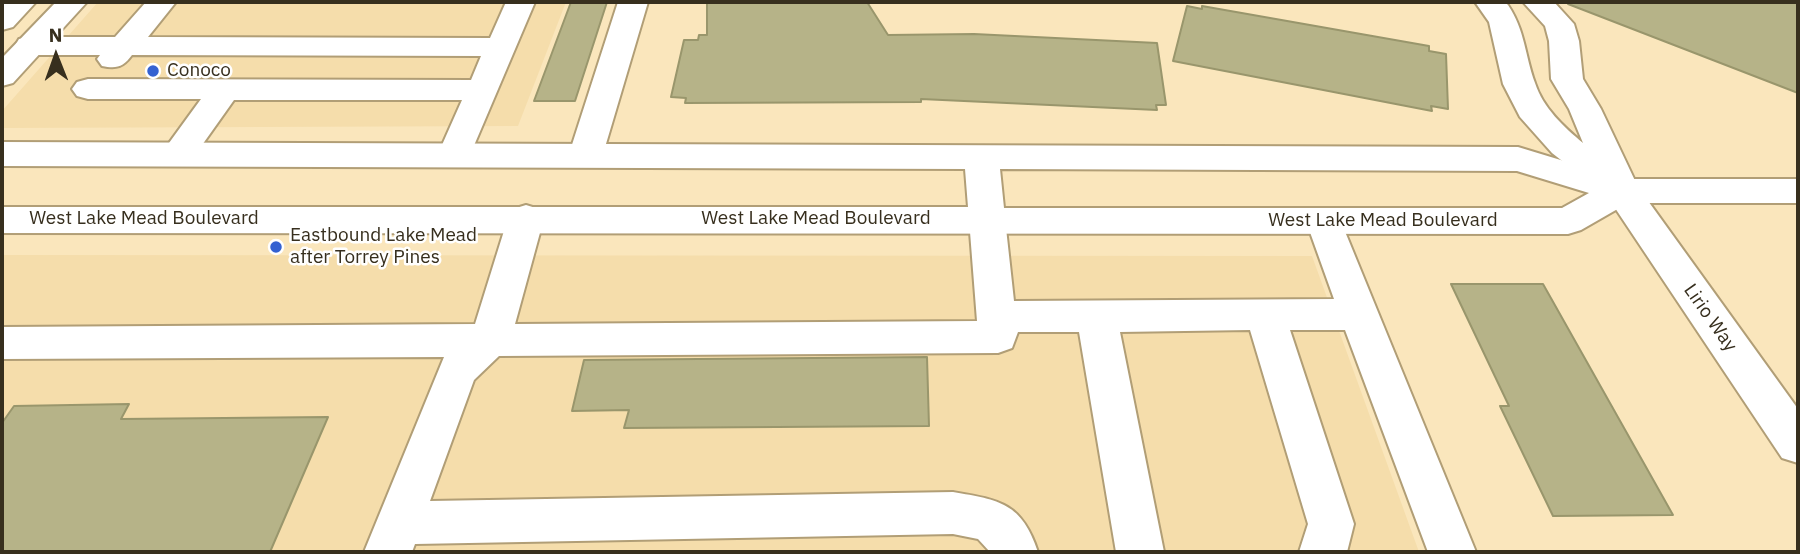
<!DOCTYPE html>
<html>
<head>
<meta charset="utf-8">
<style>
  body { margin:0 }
  #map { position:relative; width:1800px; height:554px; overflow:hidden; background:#fae6bc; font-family:"IBM Plex Sans",sans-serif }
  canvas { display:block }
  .frame { position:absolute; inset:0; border:4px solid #372f1e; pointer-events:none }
  .north { position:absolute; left:21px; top:21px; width:70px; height:70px; -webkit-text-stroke:5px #fff; paint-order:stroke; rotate:359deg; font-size:19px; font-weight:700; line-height:28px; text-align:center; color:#372f1e }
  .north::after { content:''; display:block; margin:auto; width:24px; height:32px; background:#372f1e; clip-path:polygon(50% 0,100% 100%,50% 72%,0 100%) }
</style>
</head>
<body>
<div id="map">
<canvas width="1800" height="554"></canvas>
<div class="frame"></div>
<div class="north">N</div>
</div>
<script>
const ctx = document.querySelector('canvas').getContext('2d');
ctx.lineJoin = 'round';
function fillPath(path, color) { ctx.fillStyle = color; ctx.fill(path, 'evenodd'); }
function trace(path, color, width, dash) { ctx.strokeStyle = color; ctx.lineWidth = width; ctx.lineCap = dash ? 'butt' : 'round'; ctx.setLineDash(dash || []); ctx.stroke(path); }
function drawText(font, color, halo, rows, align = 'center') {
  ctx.font = font + ' "IBM Plex Sans",sans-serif'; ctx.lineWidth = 5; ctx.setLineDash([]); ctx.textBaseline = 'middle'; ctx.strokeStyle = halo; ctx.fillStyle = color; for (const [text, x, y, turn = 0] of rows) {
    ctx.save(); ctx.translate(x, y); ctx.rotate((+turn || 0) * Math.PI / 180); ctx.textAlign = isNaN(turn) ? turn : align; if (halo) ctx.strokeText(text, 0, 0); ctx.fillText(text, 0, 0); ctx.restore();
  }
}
const built = new Path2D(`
  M98 2H566L518 126 2 128V111Z
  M2 255 1312 256 1419 552H2Z`);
const building = new Path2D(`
  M571 2H607L575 101H534Z
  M707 2H867L888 35 974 34 1157 43 1166 105H1156L1157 110 921 99V102L685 103 686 98 671 97 684 40H698L699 35H707Z
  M1568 2H1798V93L1568 4Z
  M1187 6 1202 9V6L1429 46V51L1446 54 1448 109 1431 106 1432 111 1173 61Z
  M1451 284H1543L1673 515 1553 516 1500 406H1509Z
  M927 357 929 426 624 428 629 410 572 411 584 360Z
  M129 404 121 419 328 417 270 552H2V423L14 406Z`);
const minor = new Path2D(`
  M146 2H176L148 37 490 38 506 2H535L467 162 455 166 443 162 438 154 462 100H234L190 162 178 166 166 162 161 154 201 99H88L77 96 72 89 77 82 88 79 471 80 481 56 132 55C123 67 117 69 102 66L97 59 100 55H30L19 53 15 46 19 39 30 37H115Z
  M618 2H648L603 154 598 162 586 166 574 162 569 154Z
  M1475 2H1505L1508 5C1525 30 1525 56 1535 83 1543 108 1564 127 1583 143L1569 109 1551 79 1549 41 1545 26 1523 2H1554L1574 24 1579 41 1583 79 1601 109 1638 187 1798 409V463L1782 458 1607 196 1552 153 1520 117 1503 84 1489 22Z
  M526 205 539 209 544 218 515 324 977 321 969 219 974 210 987 206 1000 210 1005 219 1014 301 1334 299 1306 221 1311 212 1324 208 1337 212 1476 552H1428L1345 330H1290L1354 524 1347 552H1299L1308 524 1250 330 1120 332 1164 552H1116L1079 332H1018L1012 348 998 353 499 356 474 380 430 501 953 492C1000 500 1022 503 1038 552H990L978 539 953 534 415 544 412 552H364L444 357 2 359V327L475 324 508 218 513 209Z`);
const major = new Path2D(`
  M5 2H36L13 27 2 30V5Z
  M56 2H87L13 83 2 86V58Z
  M2 142 1518 147 1623 179H1798V203H1628L1581 230 1568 234 2 233V207H968L965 169 2 166ZM1000 169 1517 171 1589 193 1562 208H1004Z`);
const markers = [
  [153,71,7,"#3461d1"],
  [276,247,7,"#3461d1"]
];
const poiNames = [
  ["Conoco",167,71],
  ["Eastbound Lake Mead",290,236],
  ["after Torrey Pines",290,258]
];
const streetNames = [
  ["West Lake Mead Boulevard",144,219],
  ["West Lake Mead Boulevard",816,219],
  ["West Lake Mead Boulevard",1383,221],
  ["Lirio Way",1710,318,55]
];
fillPath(built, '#f5ddab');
fillPath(building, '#b6b388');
trace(building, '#99966c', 2);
trace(minor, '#b19e76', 4);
trace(major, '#b19e76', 4);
fillPath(minor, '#fff');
fillPath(major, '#fff');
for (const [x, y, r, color] of markers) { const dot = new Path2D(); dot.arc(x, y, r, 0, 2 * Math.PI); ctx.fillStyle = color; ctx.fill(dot); trace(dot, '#fff', 2.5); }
drawText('19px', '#372f1e', '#fff', poiNames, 'left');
drawText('19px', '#372f1e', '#fff', streetNames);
</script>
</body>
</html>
